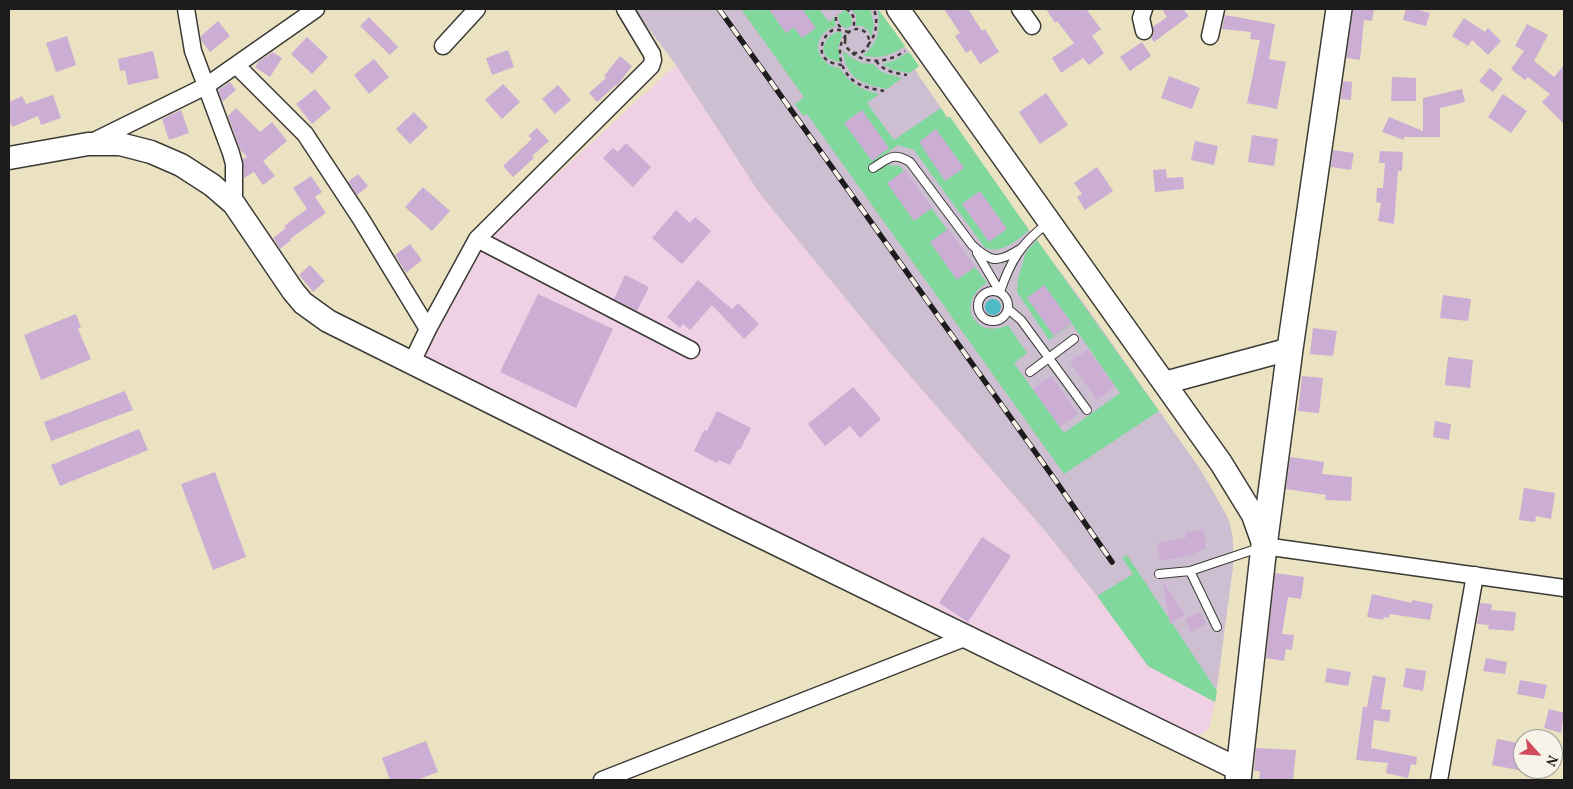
<!DOCTYPE html>
<html>
<head>
<meta charset="utf-8">
<style>
  body { margin:0 }
  #map { position:relative; width:1573px; height:789px; overflow:hidden; background:#eae2c1; font-family:Vollkorn,serif }
  canvas { display:block }
  .frame { position:absolute; inset:0; border:10px solid #1c1c1c; pointer-events:none }
  .north { position:absolute; left:1513px; top:729px; width:50px; height:50px; box-sizing:border-box; background:#f7f3e8; border:1px solid #9f9d96; border-radius:50%; rotate:116deg; font-size:14px; font-weight:700; line-height:20px; text-align:center; color:#1c1c1c }
  .north::after { content:''; display:block; margin:auto; width:18px; height:22px; background:#d1495b; clip-path:polygon(50% 0,100% 100%,50% 72%,0 100%) }
</style>
</head>
<body>
<div id="map">
<canvas width="1573" height="789"></canvas>
<div class="frame"></div>
<div class="north">N</div>
</div>
<script>
const ctx = document.querySelector('canvas').getContext('2d');
ctx.lineJoin = 'round';
function fillPath(path, color) { ctx.fillStyle = color; ctx.fill(path, 'evenodd'); }
function trace(path, color, width, dash) { ctx.strokeStyle = color; ctx.lineWidth = width; ctx.lineCap = dash ? 'butt' : 'round'; ctx.setLineDash(dash || []); ctx.stroke(path); }
const built = new Path2D(`
  M676 65 760 194 897 361 1046 532 1097 596 1148 666 1215 702 1209 729 1200 735 1186 731 1153 716 424 357 489 237Z`);
const industrial = new Path2D(`
  M634 9H878L919 66 915 70 947 117H950L1029 230 1085 305 1202 472 1229 520 1233 539V567L1215 702 1148 666 1097 596 1046 532 897 361 760 194 676 65Z`);
const green = new Path2D(`
  M741 9H773L770 11 786 33 794 27 802 38 815 28 802 9H819L829 22 834 18 836 26C810 34 813 64 840 68 849 84 862 90 879 94L867 103 894 140 941 108 947 118 950 117 1029 230C1016 241 1003 254 985 248L914 150 898 145 869 166 874 172 888 165 900 166 987 283C955 302 974 341 1008 325L1027 353 1014 363 1064 433 1120 393 1072 324 1049 340 1017 292 1018 279 1026 252 1037 240 1159 411 1064 474 807 114 803 116 795 104 804 97Z
  M851 9H870L874 24 871 37C869 29 864 25 856 26V15Z
  M878 9 905 46C892 55 879 60 863 55 881 41 879 29 878 9Z
  M845 10C851 14 853 19 851 26L846 29 840 24 838 15Z
  M837 32 843 33 838 47 840 62C836 61 832 60 828 58 818 49 827 35 837 32Z
  M843 51 854 59 862 63 873 64 882 72 902 78 887 89C862 84 846 79 843 51Z
  M909 52 919 66 909 73 893 70 882 64 893 61Z
  M1127 555 1217 691 1215 702 1148 666 1097 596 1133 574 1122 558Z`);
const water = new Path2D(`
  M985 307a8 8 0 1 1 16 0a8 8 0 1 1-16 0Z`);
const building = new Path2D(`
  M769 9H802L816 28 802 38 794 27 786 33Z
  M944 9H968L982 31 985 29 999 52 980 64 971 50 966 53 955 36 960 33Z
  M1046 9H1086L1101 29 1092 36 1104 53 1089 65 1083 58 1061 73 1052 58 1074 43 1057 21 1055 23Z
  M1162 9 1184 10 1189 16 1154 42 1151 38 1154 33 1153 27 1167 17Z
  M1353 9 1374 10 1372 21 1364 20 1360 60 1346 58Z
  M1406 9H1416L1430 13 1426 26 1403 20Z
  M1225 15 1275 24 1269 59 1286 62 1277 109 1247 103 1260 40 1250 39 1251 32 1222 29Z
  M369 17 398 47 390 55 360 26Z
  M1464 18 1485 32 1488 28 1501 41 1488 55 1472 40 1468 46 1452 36Z
  M218 21 230 36 210 52 201 40V36Z
  M1527 24 1548 35 1534 61 1554 77 1564 65V124L1542 102 1550 94 1528 77 1525 80 1511 69 1524 51 1515 46Z
  M67 36 76 65 56 72 46 43Z
  M307 37 328 57 312 74 291 54Z
  M1142 42 1151 56 1130 71 1120 57Z
  M508 50 514 67 492 75 486 58Z
  M153 51 159 78 128 85 125 70 120 71 118 59Z
  M273 52 282 58 270 77 255 67 259 61Z
  M620 56 632 66 617 86 616 85 597 102 589 93 606 78 604 76Z
  M374 59 389 77 369 94 354 75Z
  M1490 68 1503 79 1493 92 1479 81Z
  M1169 76 1200 88 1192 109 1161 98Z
  M1392 77 1416 78V101H1391Z
  M1343 81 1352 82 1351 100 1341 99Z
  M230 82 236 90 222 102 218 90Z
  M503 84 520 102 502 119 485 100Z
  M558 85 571 100 555 114 542 99Z
  M315 89 331 108 312 124 296 104Z
  M1462 89 1465 102 1440 108V137H1404V140L1382 132 1389 117 1423 131V98Z
  M1046 93 1068 125 1040 144 1019 112Z
  M1503 94 1527 111 1511 133 1488 117Z
  M53 95 61 118 41 125 38 116 12 127 9 119V102L22 96 26 104Z
  M236 108 260 132 272 122 287 141 263 161 275 176 263 185 254 172 244 178 243 159 247 157 240 149 228 116Z
  M181 110 189 133 169 140 162 119Z
  M862 110 889 148 872 161 844 123Z
  M414 112 428 127 410 144 396 129Z
  M537 128 549 141 532 156 534 158 513 177 503 166 532 139 528 136Z
  M936 129 964 168 945 181 919 142Z
  M1252 135 1278 139 1274 166 1248 162Z
  M1195 141 1218 146 1214 165 1191 160Z
  M626 143 651 167 633 187 603 158 613 148 618 152Z
  M1333 150 1354 153 1351 170 1331 167Z
  M1380 151 1403 152 1402 171H1398L1394 224 1378 221 1381 203 1376 202 1377 188H1383L1385 163H1379Z
  M1097 167 1113 191 1085 210 1077 197 1082 194 1074 183Z
  M1166 169 1167 178 1183 177 1184 189 1155 192 1153 170Z
  M905 170 932 208 914 221 887 183Z
  M358 174 368 186 357 195 348 182Z
  M311 176 322 192 315 197 326 213 290 239 291 240 280 249 273 238 286 228 284 226 307 209 293 188Z
  M423 187 450 211 432 231 405 207Z
  M980 191 1007 229 989 242 962 204Z
  M676 210 690 223 695 217 711 231 682 264 652 238Z
  M948 229 975 267 957 280 930 242Z
  M410 244 422 260 406 273 395 255Z
  M310 265 325 281 313 292 299 275Z
  M625 275 649 287 637 311 614 299Z
  M698 280 732 309 738 303 759 324 744 339 712 305 690 330 683 324 680 328 667 317Z
  M1044 285 1072 323 1054 336 1027 298Z
  M538 294 613 329 576 408 500 372Z
  M1443 295 1471 299 1468 321 1440 318Z
  M76 314 81 327 78 329 91 359 41 380 24 335Z
  M1313 328 1337 331 1333 356 1310 354Z
  M1088 349 1115 387 1097 400 1070 362Z
  M1448 357 1473 360 1470 388 1445 385Z
  M1051 376 1078 414 1060 427 1033 389Z
  M1302 376 1323 378 1319 413 1298 411Z
  M853 387 881 419 860 438 850 426 825 446 808 424Z
  M125 391 133 410 51 441 44 422Z
  M717 411 751 428 740 450 738 449 730 465 719 460 717 463 694 451 704 430 707 431Z
  M1435 421 1451 424 1449 440 1433 437Z
  M139 429 148 450 60 486 51 465Z
  M1290 457 1324 462 1322 474 1352 477 1351 501 1325 500 1326 495 1286 489Z
  M215 472 246 557 213 570 181 484Z
  M1524 488 1555 493 1551 519 1536 516 1535 522 1519 520Z
  M1203 530 1206 548 1189 556 1160 561 1157 543 1186 538 1185 532Z
  M982 537 1011 556 968 622 939 603Z
  M1275 573 1304 577 1301 599 1288 597 1282 634 1294 635 1292 650 1286 649 1284 661 1266 658Z
  M1163 582 1185 615 1170 624Z
  M1372 594 1412 603V600L1433 604 1430 620 1390 614 1389 618 1384 617 1383 620 1367 617Z
  M1480 603 1492 604 1491 610 1516 612 1514 631 1488 629 1489 625 1477 624Z
  M1200 612 1206 624 1191 632 1185 619Z
  M1486 658 1507 662 1505 674 1483 671Z
  M1327 668 1351 672 1348 686 1325 682Z
  M1406 668 1426 671 1423 691 1403 687Z
  M1373 675 1386 678 1381 709 1391 710 1389 722 1374 720 1371 748 1417 757 1416 765 1411 764 1408 778 1386 773 1388 763 1356 760 1363 707H1367Z
  M1520 680 1547 685 1544 699 1517 694Z
  M1549 709 1564 713 1561 733 1544 728Z
  M1497 739 1523 744V771L1492 765Z
  M426 741 438 772 417 780H390L382 758Z
  M1256 748 1296 750 1293 780H1259L1260 771H1254Z`);
const path = new Path2D(`
  M846 9C855 14 855 21 853 30
  M836 17V22L843 30
  M845 41a12 12 0 1 1 24 0a12 12 0 1 1-24 0Z
  M846 35C834 49 841 74 857 83 865 88 875 89 884 91
  M868 45C877 34 878 22 874 9
  M852 53C868 65 889 62 905 51
  M876 61C884 71 894 73 907 75
  M842 65C836 64 828 63 824 57 818 49 824 34 833 30 838 29 844 31 849 32`);
const lane = new Path2D(`
  M873 168C888 159 893 151 910 162L972 245C991 263 998 263 1020 249
  M977 253 1000 292
  M978 306a15 15 0 1 1 30 0a15 15 0 1 1-30 0Z
  M1000 292C1010 262 1021 243 1047 224
  M1008 309 1021 320 1087 410
  M1030 372 1074 339
  M1190 571 1259 548
  M1159 574 1190 571 1217 627`);
const street = new Path2D(`
  M186 9 193 51 231 153 234 164V204
  M1020 9 1032 26
  M1144 9 1141 18 1144 31
  M1210 36 1216 9
  M443 46 477 9
  M237 66 305 134 361 219 428 329 412 362
  M90 143 206 86 316 9
  M477 239 691 350
  M428 329 477 239 651 66 653 60 652 54 625 9
  M1264 546 1564 588
  M602 780 967 637
  M1439 780 1475 575`);
const secondary = new Path2D(`
  M898 9 1221 463 1253 515 1264 546
  M9 158 88 144H120L151 152 181 165 212 185 234 204 293 291 303 303 328 321 729 521 1240 770
  M1164 383 1290 349`);
const primary = new Path2D(`
  M1238 780 1264 546 1290 349 1339 9`);
const rail = new Path2D(`
  M719 9 1053 477 1112 562`);
fillPath(built, '#efd0e5');
fillPath(industrial, '#cdbed2');
fillPath(green, '#80d89c');
fillPath(water, '#4ebcc4');
fillPath(building, '#ccaed5');
trace(lane, '#3b3a35', 10);
trace(street, '#3b3a35', 19);
trace(secondary, '#3b3a35', 25);
trace(primary, '#3b3a35', 28);
trace(path, '#3b3a35', 2.5, [4, 4]);
trace(lane, '#fff', 8);
trace(street, '#fff', 16);
trace(secondary, '#fff', 22);
trace(primary, '#fff', 25);
trace(rail, '#1c1c1c', 5.5);
trace(rail, '#f7f3e8', 4, [11]);
</script>
</body>
</html>
